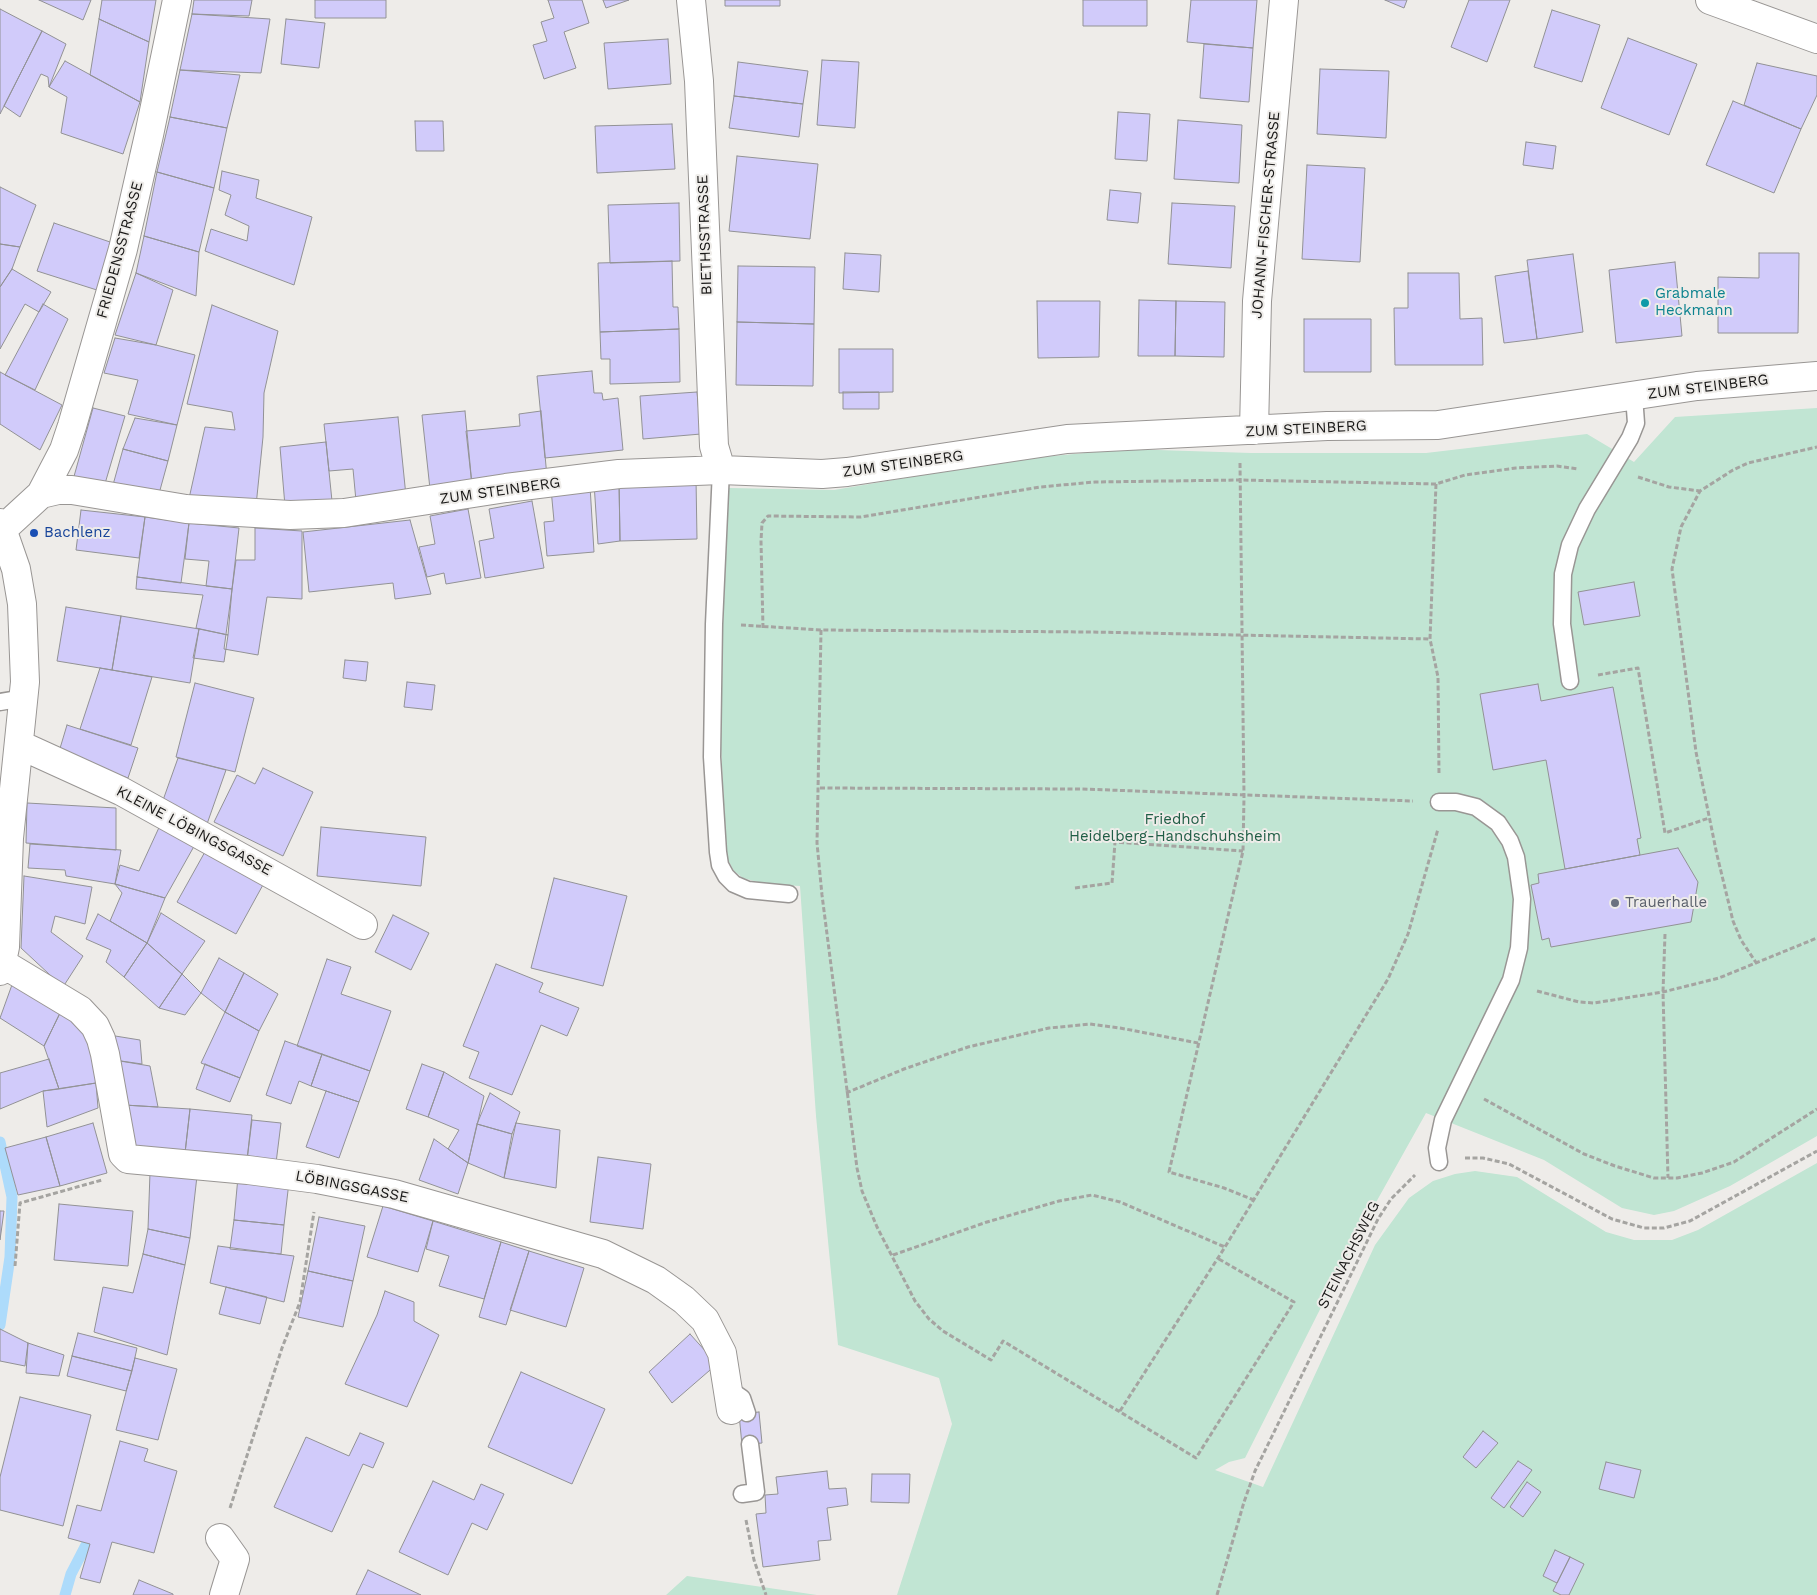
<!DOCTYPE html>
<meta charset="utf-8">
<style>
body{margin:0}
canvas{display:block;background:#eeece9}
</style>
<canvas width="1817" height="1595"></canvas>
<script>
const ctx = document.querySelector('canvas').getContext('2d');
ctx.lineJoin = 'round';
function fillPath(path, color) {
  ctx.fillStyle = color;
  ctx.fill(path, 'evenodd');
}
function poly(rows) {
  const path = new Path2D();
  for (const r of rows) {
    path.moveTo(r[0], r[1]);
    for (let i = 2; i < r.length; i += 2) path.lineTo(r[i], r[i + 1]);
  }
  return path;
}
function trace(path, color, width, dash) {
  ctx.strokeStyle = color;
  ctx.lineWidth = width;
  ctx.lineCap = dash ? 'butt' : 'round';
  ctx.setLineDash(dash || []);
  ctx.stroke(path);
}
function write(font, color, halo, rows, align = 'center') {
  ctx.font = font + ' "Work Sans",sans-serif';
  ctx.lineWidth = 4;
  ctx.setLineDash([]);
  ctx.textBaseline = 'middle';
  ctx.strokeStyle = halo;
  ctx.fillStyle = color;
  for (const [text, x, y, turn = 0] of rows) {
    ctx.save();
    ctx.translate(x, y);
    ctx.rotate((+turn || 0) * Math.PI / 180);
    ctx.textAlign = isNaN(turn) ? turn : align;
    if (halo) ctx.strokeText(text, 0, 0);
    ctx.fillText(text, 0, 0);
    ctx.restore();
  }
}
fillPath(poly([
 [1817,408,1817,1136,1730,1186,1674,1211,1654,1215,1622,1208,1544,1160,1426,1113,1356,1238,1245,1458,1229,1462,1215,1470,1263,1487,1375,1245,1409,1198,1433,1181,1455,1174,1475,1171,1517,1177,1606,1232,1634,1240,1672,1240,1698,1230,1817,1163,1817,1595,897,1595,952,1424,939,1378,838,1345,816,1116,800,886,765,884,743,878,734,871,727,858,721,747,723,625,729,488,834,490,1011,460,1127,449,1251,453,1426,453,1587,434,1634,462,1675,417],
 [687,1576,817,1595,666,1595]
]), '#c1e5d3');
trace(poly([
 [0,1142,12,1197,10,1257,0,1325],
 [65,1595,71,1574,86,1545]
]), '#addbfb', 11);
const building = poly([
 [39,0,91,0,83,20,39,0],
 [102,0,156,0,149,42,99,19,102,0],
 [194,0,252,0,249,16,192,14,194,0],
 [315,0,386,0,386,18,315,18,315,0],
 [548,0,582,0,589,23,564,32,576,68,544,79,533,45,547,41,541,22,554,18,548,0],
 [603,0,629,0,606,8,603,0],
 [725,0,780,0,780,6,725,6,725,0],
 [1083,0,1147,0,1147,26,1083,26,1083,0],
 [1191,0,1257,0,1253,48,1187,42,1191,0],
 [1385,0,1407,0,1404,8,1385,0],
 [1469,0,1510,0,1487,62,1451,47,1469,0],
 [0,9,42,31,0,114,0,9],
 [1552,10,1600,25,1582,82,1534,67,1552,10],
 [192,14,270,19,261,73,180,70,192,14],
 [99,19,149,42,140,102,90,75,99,19],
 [286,19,325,23,319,68,281,64,286,19],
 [42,31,66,44,49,87,48,77,41,74,20,117,4,106,42,31],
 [1628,38,1697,64,1669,135,1601,108,1628,38],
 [668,39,671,84,608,89,604,43,668,39],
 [1204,44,1253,48,1249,102,1200,98,1204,44],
 [822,60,859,62,855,128,817,125,822,60],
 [65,61,140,102,123,154,61,133,67,97,49,87,65,61],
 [738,62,808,71,803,104,734,96,738,62],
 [1757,63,1817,76,1817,95,1801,129,1744,105,1757,63],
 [1320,69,1389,71,1386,138,1317,134,1320,69],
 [180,70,240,75,227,128,170,117,180,70],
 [734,96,803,104,799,137,729,128,734,96],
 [1733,101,1801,129,1774,193,1706,165,1733,101],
 [1118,112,1150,114,1147,161,1115,159,1118,112],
 [170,117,227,128,214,188,157,172,170,117],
 [1178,120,1242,125,1239,183,1174,179,1178,120],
 [415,121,443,121,444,151,416,151,415,121],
 [672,124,675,169,597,173,595,126,672,124],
 [1526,142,1556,146,1553,169,1523,165,1526,142],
 [737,156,818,164,810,239,729,231,737,156],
 [1307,165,1365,168,1360,262,1302,259,1307,165],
 [222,171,259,180,256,198,312,217,294,285,205,251,211,229,247,241,249,226,225,215,231,195,219,190,222,171],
 [157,172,214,188,199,252,144,236,157,172],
 [0,187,36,205,20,247,0,244,0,187],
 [1110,190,1141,193,1138,223,1107,220,1110,190],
 [679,203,680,261,610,263,608,205,679,203],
 [1172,203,1235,206,1231,268,1168,264,1172,203],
 [54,223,116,244,100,291,37,271,54,223],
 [144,236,199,252,196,296,136,273,144,236],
 [0,244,20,247,12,269,0,287,0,244],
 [845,253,881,255,879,292,843,289,845,253],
 [1759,253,1799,253,1798,333,1718,333,1718,277,1759,278,1759,253],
 [1573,254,1583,332,1537,339,1527,260,1573,254],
 [672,261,673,307,678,307,679,329,600,332,598,263,672,261],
 [1675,262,1682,336,1616,343,1609,270,1675,262],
 [738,266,815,267,814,324,737,322,738,266],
 [12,269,51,292,39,312,25,304,0,349,0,287,12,269],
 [1528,271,1537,339,1504,343,1495,276,1528,271],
 [136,273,173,290,156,345,115,335,136,273],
 [1408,273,1459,273,1460,319,1482,318,1483,365,1395,365,1394,308,1408,308,1408,273],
 [1139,300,1176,301,1175,356,1138,356,1139,300],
 [1037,301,1100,301,1099,357,1038,358,1037,301],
 [1176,301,1225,302,1224,357,1175,356,1176,301],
 [43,304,68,319,35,390,5,375,43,304],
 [212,305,278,331,264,393,263,437,256,506,188,503,205,427,235,430,232,412,187,404,212,305],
 [1304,319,1371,319,1371,372,1304,372,1304,319],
 [737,322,814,324,813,386,736,385,737,322],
 [679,329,680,382,610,384,610,359,601,359,600,332,679,329],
 [115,338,156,345,195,355,177,425,128,414,138,380,104,373,115,338],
 [839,349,893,349,893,392,839,393,839,349],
 [592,371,594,393,602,393,603,400,618,398,623,450,545,458,537,376,592,371],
 [0,372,62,405,40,450,0,424,0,372],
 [697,392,701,434,643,439,640,396,697,392],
 [843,392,879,392,879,409,843,409,843,392],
 [93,408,125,416,104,487,73,480,93,408],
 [465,411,472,485,430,489,422,415,465,411],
 [541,411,547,477,472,485,466,431,520,426,519,414,541,411],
 [398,417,406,496,356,501,353,469,329,471,324,424,398,417],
 [135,418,177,425,168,461,123,449,135,418],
 [326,442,332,501,285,506,280,447,326,442],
 [123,449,168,461,157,501,111,492,123,449],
 [696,478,697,539,620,541,619,480,696,478],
 [619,480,620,541,598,544,594,483,619,480],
 [590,486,594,552,547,556,544,522,554,521,551,489,590,486],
 [532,501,544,568,485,578,479,541,494,538,489,509,532,501],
 [468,509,481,578,446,584,444,573,427,577,419,547,435,544,430,516,468,509],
 [81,510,145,517,139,558,76,550,81,510],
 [145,517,189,523,181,583,137,577,145,517],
 [410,520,431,594,395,599,393,583,309,592,303,532,410,520],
 [189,523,239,528,232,589,206,586,209,561,185,559,189,523],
 [255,528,302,531,302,599,267,597,258,655,224,649,236,560,255,560,255,528],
 [137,577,232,589,228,635,196,628,203,595,136,589,137,577],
 [1634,582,1640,616,1584,625,1578,592,1634,582],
 [66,607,121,616,112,670,57,661,66,607],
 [121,616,199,629,190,683,112,670,121,616],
 [199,629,228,635,224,662,193,658,199,629],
 [345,660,368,662,366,681,343,678,345,660],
 [100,668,152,677,131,745,80,729,100,668],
 [407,682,435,685,432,710,404,707,407,682],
 [195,683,254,698,235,772,176,757,195,683],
 [1538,684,1541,701,1613,687,1641,838,1637,839,1640,855,1565,869,1546,760,1493,770,1480,694,1538,684],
 [67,725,138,748,128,778,58,755,67,725],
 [178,758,226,770,207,824,162,803,178,758],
 [263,768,313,792,283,856,214,822,237,775,255,784,263,768],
 [27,803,116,808,116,850,26,843,27,803],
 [162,821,197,841,165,898,115,884,120,865,139,871,162,821],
 [321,827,426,837,421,886,317,876,321,827],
 [30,844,121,850,115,884,66,876,65,870,28,868,30,844],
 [1678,848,1698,882,1691,922,1551,947,1549,938,1542,940,1531,885,1539,883,1538,874,1678,848],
 [206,850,264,883,236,934,177,902,206,850],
 [24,876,92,887,85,924,55,916,51,932,83,956,63,987,21,948,24,876],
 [554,878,627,896,603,986,531,968,554,878],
 [115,884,165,898,147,943,110,921,122,893,115,884],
 [161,913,205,941,182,974,147,943,161,913],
 [98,914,147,943,124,977,106,962,111,950,86,939,98,914],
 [393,915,429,933,411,970,375,952,393,915],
 [147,943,182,974,159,1008,124,977,147,943],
 [219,958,244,973,225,1012,201,993,219,958],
 [327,959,351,967,341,994,391,1011,370,1071,297,1046,327,959],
 [496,964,543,983,539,992,579,1008,567,1036,541,1025,512,1095,469,1078,479,1052,463,1046,496,964],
 [244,973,278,994,259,1031,225,1012,244,973],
 [182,974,201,993,185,1015,159,1008,182,974],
 [13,982,61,1011,44,1046,0,1018,13,982],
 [61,1011,84,1028,94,1052,96,1083,59,1089,44,1046,61,1011],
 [225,1012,259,1031,240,1078,201,1063,225,1012],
 [109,1035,140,1040,142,1064,114,1060,109,1035],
 [285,1041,322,1054,311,1086,299,1081,291,1104,266,1095,285,1041],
 [322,1054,370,1071,359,1102,311,1086,322,1054],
 [49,1059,59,1089,43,1091,0,1109,0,1073,49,1059],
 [114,1060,150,1066,158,1107,124,1105,114,1060],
 [205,1064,240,1078,230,1102,196,1089,205,1064],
 [422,1064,444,1072,428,1117,406,1109,422,1064],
 [444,1072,484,1096,468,1163,448,1149,459,1130,428,1117,444,1072],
 [96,1083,98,1108,47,1127,43,1091,96,1083],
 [326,1091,359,1102,339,1158,306,1147,326,1091],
 [490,1093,520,1112,512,1134,477,1124,490,1093],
 [124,1105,190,1109,185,1153,129,1150,124,1105],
 [190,1109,252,1115,247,1160,185,1153,190,1109],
 [252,1120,281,1123,276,1163,247,1160,252,1120],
 [93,1123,107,1173,60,1186,46,1137,93,1123],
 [516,1123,560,1130,556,1188,504,1178,516,1123],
 [477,1124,512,1134,504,1178,468,1163,477,1124],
 [46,1137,60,1186,18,1195,5,1148,46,1137],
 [434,1139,468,1163,458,1194,419,1180,434,1139],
 [598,1157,651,1164,643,1229,590,1222,598,1157],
 [150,1173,197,1176,190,1238,148,1229,150,1173],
 [238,1177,289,1182,284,1225,234,1220,238,1177],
 [59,1204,133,1211,128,1266,54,1260,59,1204],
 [383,1206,433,1221,418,1272,367,1257,383,1206],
 [0,1211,4,1211,0,1240,0,1211],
 [319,1217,365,1226,353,1281,308,1271,319,1217],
 [234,1220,284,1225,281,1254,230,1249,234,1220],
 [433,1221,501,1242,484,1299,439,1286,449,1256,426,1249,433,1221],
 [148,1229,190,1238,185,1265,143,1254,148,1229],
 [501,1242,529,1251,506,1325,479,1317,501,1242],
 [218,1246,294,1256,284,1302,210,1283,218,1246],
 [529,1251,584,1268,566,1327,510,1310,529,1251],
 [143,1254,185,1265,167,1355,94,1332,103,1287,133,1293,143,1254],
 [308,1271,353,1281,343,1327,298,1317,308,1271],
 [226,1287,267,1297,260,1324,219,1314,226,1287],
 [385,1291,414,1302,414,1321,439,1335,407,1407,345,1384,377,1315,385,1291],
 [0,1329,28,1343,25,1366,0,1361,0,1329],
 [78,1333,137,1348,132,1371,72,1356,78,1333],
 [690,1334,717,1364,672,1403,649,1372,690,1334],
 [28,1343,64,1355,59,1376,26,1373,28,1343],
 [72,1356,132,1371,126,1391,67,1376,72,1356],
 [135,1358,177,1369,158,1440,116,1430,135,1358],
 [521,1372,605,1409,572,1484,488,1447,521,1372],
 [20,1397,91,1415,63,1526,0,1510,0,1477,20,1397],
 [759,1412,762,1443,742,1445,739,1414,759,1412],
 [1483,1431,1498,1443,1476,1468,1463,1457,1483,1431],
 [360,1433,384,1443,373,1468,363,1464,332,1532,274,1507,306,1437,349,1456,360,1433],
 [120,1441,148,1449,144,1461,177,1471,154,1553,112,1542,100,1583,80,1578,90,1544,68,1538,77,1505,101,1511,120,1441],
 [1518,1461,1532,1470,1504,1508,1491,1498,1518,1461],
 [1606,1462,1641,1470,1634,1498,1599,1489,1606,1462],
 [827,1471,829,1489,846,1488,848,1505,827,1508,831,1540,818,1541,820,1560,763,1567,756,1514,766,1513,765,1495,778,1494,776,1477,827,1471],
 [872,1474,910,1474,909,1503,871,1502,872,1474],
 [433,1481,474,1500,481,1484,504,1494,487,1530,472,1523,448,1575,399,1552,433,1481],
 [1527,1482,1541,1492,1523,1517,1510,1507,1527,1482],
 [1555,1550,1570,1557,1557,1583,1543,1576,1555,1550],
 [1570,1557,1584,1564,1569,1595,1561,1595,1553,1591,1570,1557],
 [368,1570,421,1595,356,1595,368,1570],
 [139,1580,173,1594,173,1595,133,1595,139,1580]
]);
fillPath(building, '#d1cbfa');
trace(building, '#929295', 1);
const service = poly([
 [721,470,714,624,712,757,718,852,720,865,726,876,734,884,748,890,789,894],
 [1570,681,1562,624,1563,574,1570,545,1587,509,1630,438,1636,423,1634,396],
 [0,702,24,698],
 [1439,802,1456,802,1476,807,1498,823,1510,841,1516,857,1522,899,1519,948,1511,980,1443,1120,1437,1148,1439,1162],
 [729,1389,742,1398,747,1413],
 [742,1494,756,1492,750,1444]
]);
const minor = poly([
 [691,0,699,81,714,446,721,470],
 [1710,0,1817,39],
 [1254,430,1257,301,1284,0],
 [41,494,64,450,72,426,123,249,149,135,177,0],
 [0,523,16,569,22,604,25,682,9,838,5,947,0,971],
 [3,529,41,494,58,490,72,490,186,509,290,515,344,513,506,488,619,474,721,470,822,474,847,472,1067,439,1327,426,1438,425,1697,386,1817,376],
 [20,745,121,791,363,925],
 [2,963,80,1010,95,1026,101,1039,105,1054,123,1154,128,1159,248,1170,317,1179,394,1194,603,1254,656,1280,684,1300,705,1320,722,1353,731,1410],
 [220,1538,235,1559,224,1595]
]);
trace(service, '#999694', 19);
trace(minor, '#999694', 30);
trace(poly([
 [1240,463,1244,796,1243,851,1169,1172,1224,1188,1254,1200],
 [1638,477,1669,487,1700,491],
 [1436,484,1430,639,1438,677,1439,775],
 [741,625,821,630,1092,632,1430,639],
 [763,628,761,541,762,523,768,516,861,517,1040,487,1095,482,1240,480,1436,484,1465,475,1516,468,1557,466,1578,469],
 [821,630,817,843,822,895,857,1168,862,1191,877,1227,915,1301,929,1319,943,1331,991,1360,1003,1341,1196,1458,1294,1302,1217,1258],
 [1598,675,1638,668,1665,833,1709,818],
 [820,788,1081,789,1413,801],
 [1075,888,1112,883,1115,842,1243,851],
 [1665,934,1663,992,1668,1178],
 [1757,964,1741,940,1733,921,1717,855,1696,752,1672,569,1681,527,1700,491,1733,470,1748,463,1817,447],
 [1537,991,1579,1002,1594,1003,1663,992,1719,978,1817,938],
 [846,1093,904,1069,968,1047,1049,1028,1090,1024,1120,1028,1198,1043],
 [1484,1099,1584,1154,1615,1166,1654,1178,1677,1178,1702,1173,1734,1162,1817,1109],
 [1465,1158,1483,1158,1509,1164,1612,1219,1644,1228,1664,1228,1690,1221,1817,1151],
 [893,1255,987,1222,1059,1201,1092,1195,1120,1202,1225,1247],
 [15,1266,20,1203,102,1180],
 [1120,1411,1225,1247,1388,979,1408,934,1438,829],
 [230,1508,282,1348,300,1302,314,1212],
 [746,1520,754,1560,766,1595],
 [1217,1595,1244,1502,1255,1471,1378,1219,1391,1199,1415,1175]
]), '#a5a4a1', 3, [5, 2.5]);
trace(service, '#fff', 16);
trace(minor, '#fff', 28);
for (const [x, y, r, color] of [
 [1645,303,5,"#0f9aa8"],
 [34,533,5,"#1a4fb4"],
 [1615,903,5,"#6b7280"]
]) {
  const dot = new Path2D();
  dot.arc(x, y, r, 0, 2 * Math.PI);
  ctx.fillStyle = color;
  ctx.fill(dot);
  trace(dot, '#eeece9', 2);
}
write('15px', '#181716', '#eeece9', [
 ["JOHANN-FISCHER-STRASSE",1266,215,-85],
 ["BIETHSSTRASSE",705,235,-92],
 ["FRIEDENSSTRASSE",120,250,-75],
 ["ZUM STEINBERG",1708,387,-7],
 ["ZUM STEINBERG",1306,429,-3],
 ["ZUM STEINBERG",903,464,-8],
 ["ZUM STEINBERG",500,491,-8],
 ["KLEINE LÖBINGSGASSE",194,831,28],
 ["LÖBINGSGASSE",352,1187,11],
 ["STEINACHSWEG",1349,1255,-63]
]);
write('15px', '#0d838f', '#eeece9', [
 ["Grabmale",1655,294],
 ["Heckmann",1655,311]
], 'left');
write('15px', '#164399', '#eeece9', [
 ["Bachlenz",44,533]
], 'left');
write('15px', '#205e46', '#eeece9', [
 ["Friedhof",1175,820],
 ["Heidelberg-Handschuhsheim",1175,837]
]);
write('15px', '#5b616d', '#eeece9', [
 ["Trauerhalle",1625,903]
], 'left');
</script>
